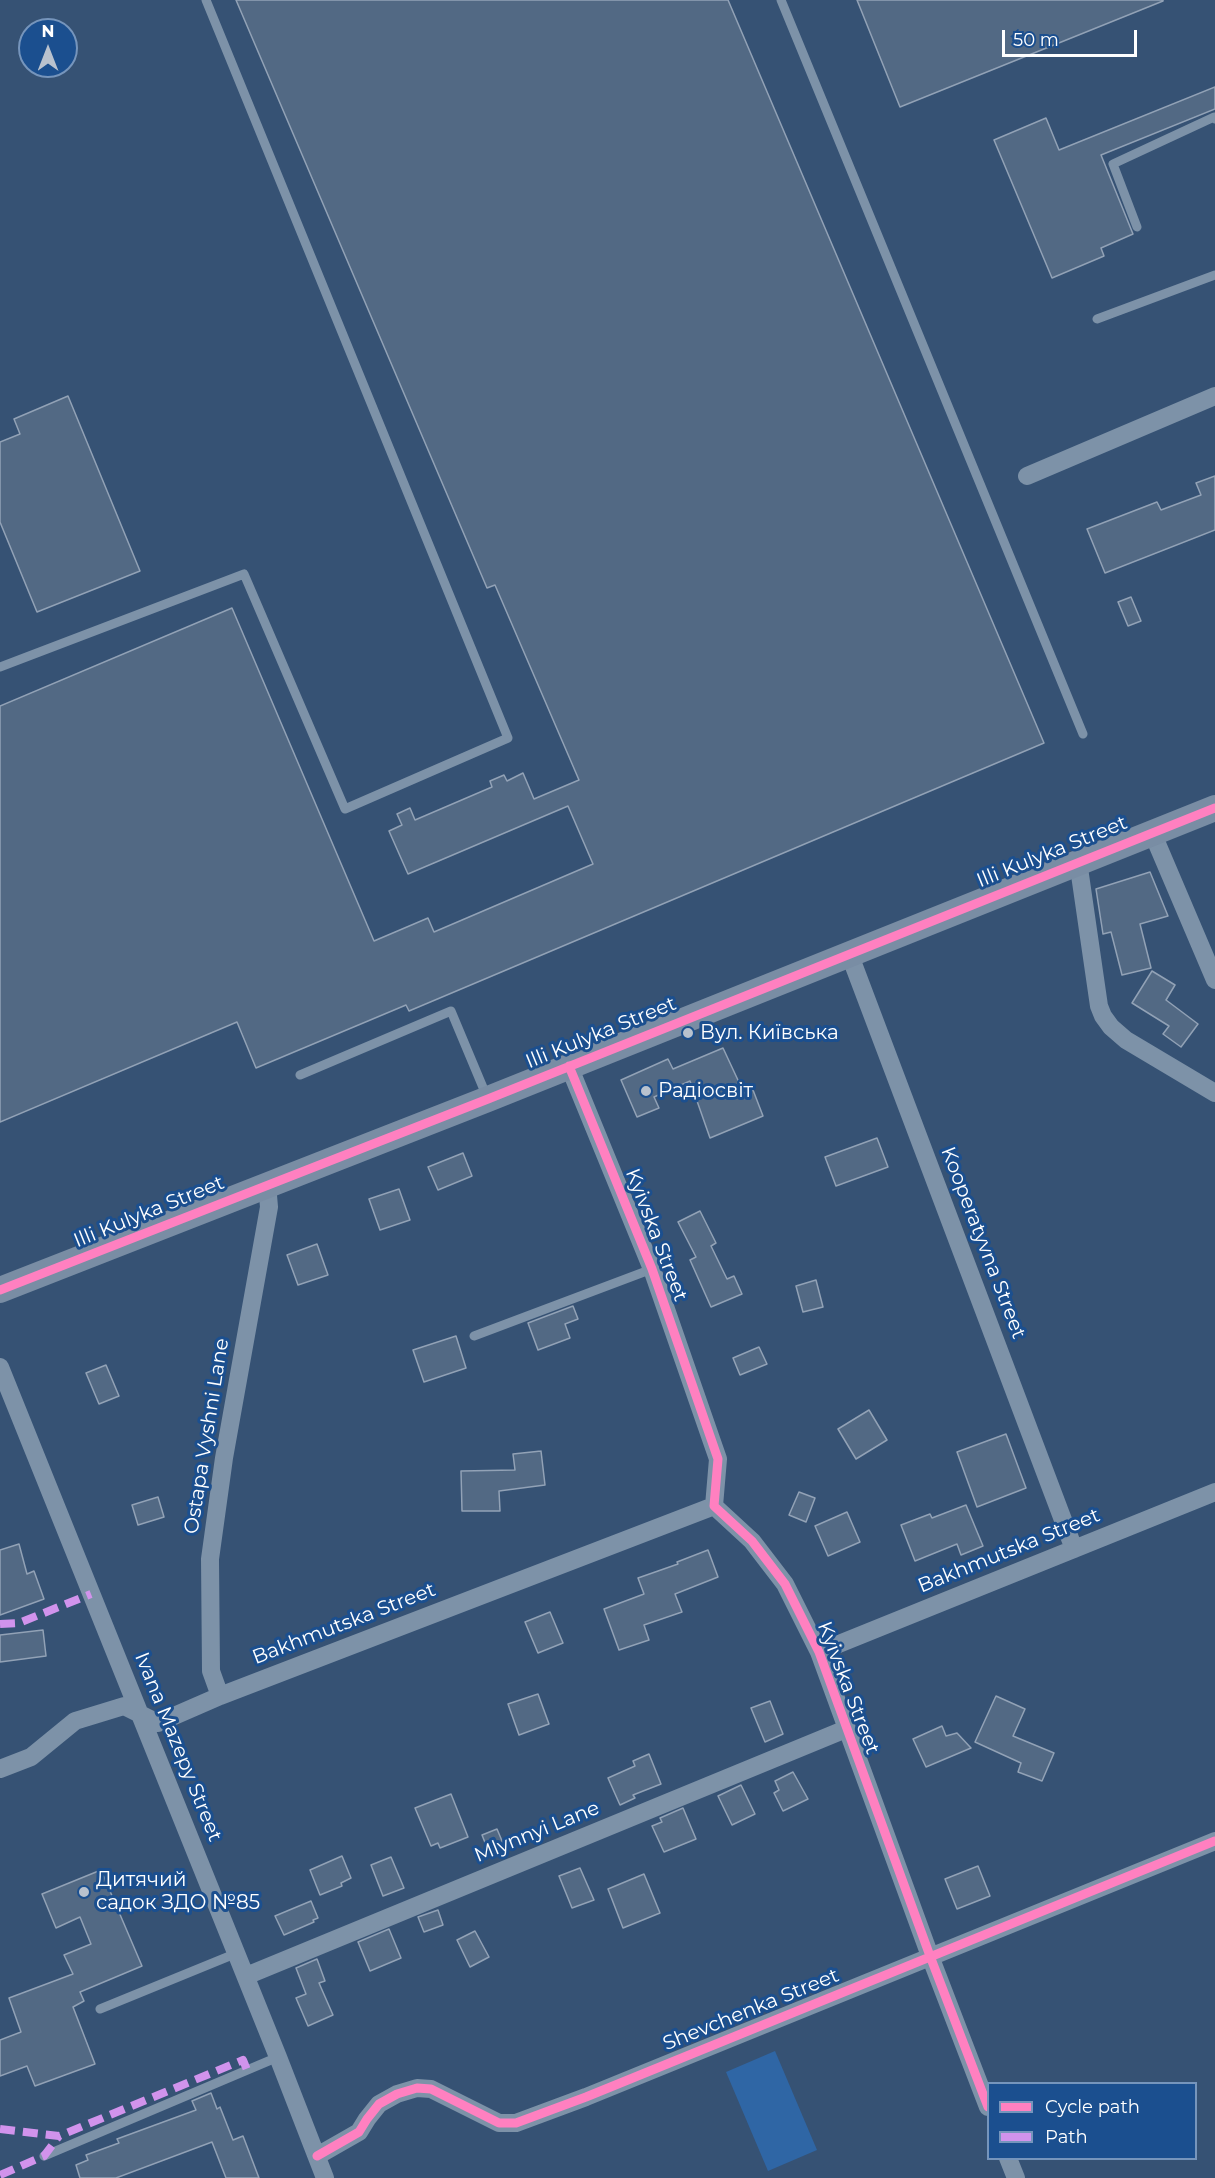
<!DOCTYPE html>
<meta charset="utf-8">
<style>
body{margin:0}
#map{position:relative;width:1215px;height:2178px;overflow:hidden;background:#365274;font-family:Montserrat,sans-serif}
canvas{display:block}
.legend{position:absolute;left:987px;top:2082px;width:210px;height:78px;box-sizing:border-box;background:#1b4f8f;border:2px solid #7695bc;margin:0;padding:8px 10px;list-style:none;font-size:18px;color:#fff}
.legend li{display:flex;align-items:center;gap:12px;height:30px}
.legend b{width:30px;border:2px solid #7695bc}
.north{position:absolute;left:18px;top:18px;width:60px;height:60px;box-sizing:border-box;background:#1b4f8f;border:2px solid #7695bc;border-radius:50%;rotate:0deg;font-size:16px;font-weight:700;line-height:24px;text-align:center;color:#fff}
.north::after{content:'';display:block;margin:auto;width:21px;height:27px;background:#b9c2ce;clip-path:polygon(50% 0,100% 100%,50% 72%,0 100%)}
.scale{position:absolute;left:1002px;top:30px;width:135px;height:27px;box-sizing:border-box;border:3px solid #fff;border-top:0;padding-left:8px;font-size:18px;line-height:21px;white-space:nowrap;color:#fff;-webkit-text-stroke:4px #1b4f8f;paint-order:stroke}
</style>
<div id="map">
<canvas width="1215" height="2178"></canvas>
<ul class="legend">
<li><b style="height:8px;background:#ff80c0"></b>Cycle path</li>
<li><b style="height:8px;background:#d193ec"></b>Path</li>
</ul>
<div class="north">N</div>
<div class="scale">50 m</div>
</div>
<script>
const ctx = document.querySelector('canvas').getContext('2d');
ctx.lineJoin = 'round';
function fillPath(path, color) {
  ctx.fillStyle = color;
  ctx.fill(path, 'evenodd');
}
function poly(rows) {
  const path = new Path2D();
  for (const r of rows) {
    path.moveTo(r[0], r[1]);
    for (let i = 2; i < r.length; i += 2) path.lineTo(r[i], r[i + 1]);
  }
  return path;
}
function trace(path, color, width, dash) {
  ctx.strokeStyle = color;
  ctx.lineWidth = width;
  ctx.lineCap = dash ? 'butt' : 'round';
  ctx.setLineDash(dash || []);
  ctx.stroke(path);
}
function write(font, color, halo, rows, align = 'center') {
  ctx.font = font + ' Montserrat,sans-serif';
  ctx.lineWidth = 6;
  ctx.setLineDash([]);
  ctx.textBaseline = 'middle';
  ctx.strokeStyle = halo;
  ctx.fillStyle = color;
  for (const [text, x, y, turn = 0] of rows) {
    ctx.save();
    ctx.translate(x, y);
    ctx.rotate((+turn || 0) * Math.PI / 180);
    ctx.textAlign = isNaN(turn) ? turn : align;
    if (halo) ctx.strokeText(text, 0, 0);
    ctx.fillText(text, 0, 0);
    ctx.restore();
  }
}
fillPath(poly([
 [775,2051,817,2150,768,2171,726,2072]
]), '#2f66a5');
const building = poly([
 [236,0,728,0,1044,743,409,1011,406,1005,256,1068,237,1022,0,1122,0,706,232,608,374,941,428,918,434,932,593,864,568,806,408,874,389,831,402,825,397,814,410,808,415,820,492,787,490,781,504,775,507,781,523,773,534,799,579,780,495,585,487,588,236,0],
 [857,0,1163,0,1163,1,900,107,857,0],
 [1215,87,1215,109,1101,155,1133,234,1101,248,1104,256,1052,278,994,140,1046,118,1059,150,1215,87],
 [68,396,140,571,37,612,0,522,0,442,20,434,14,419,68,396],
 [1215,476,1215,530,1105,573,1087,529,1157,502,1161,510,1201,495,1196,483,1215,476],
 [1131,597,1141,621,1128,626,1118,602,1131,597],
 [1150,872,1168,916,1140,924,1151,968,1122,975,1111,932,1103,934,1096,889,1150,872],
 [1152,971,1175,985,1166,1000,1198,1024,1181,1047,1163,1034,1169,1026,1132,1003,1152,971],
 [723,1048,744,1093,753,1090,763,1116,710,1138,690,1081,654,1097,659,1108,637,1117,621,1080,668,1059,673,1069,723,1048],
 [877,1138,888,1167,836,1186,825,1157,877,1138],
 [463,1153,472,1176,438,1190,428,1167,463,1153],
 [399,1189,410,1220,380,1230,369,1199,399,1189],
 [700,1211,716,1243,711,1246,727,1279,734,1276,742,1294,711,1307,690,1260,696,1257,678,1222,700,1211],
 [317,1244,328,1275,298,1285,287,1255,317,1244],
 [816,1280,823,1307,803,1312,796,1286,816,1280],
 [573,1306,578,1319,565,1324,570,1338,538,1350,528,1323,573,1306],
 [456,1336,466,1368,424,1382,413,1350,456,1336],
 [759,1347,767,1364,740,1375,733,1358,759,1347],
 [106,1365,119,1396,99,1404,86,1373,106,1365],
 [869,1410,887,1440,856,1459,838,1429,869,1410],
 [1006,1434,1026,1488,977,1507,957,1452,1006,1434],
 [541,1451,545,1485,499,1491,500,1511,462,1511,461,1471,515,1470,513,1454,541,1451],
 [799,1492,815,1498,806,1522,789,1515,799,1492],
 [158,1497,164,1517,138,1525,132,1505,158,1497],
 [966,1505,983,1546,961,1555,957,1544,915,1561,901,1525,930,1514,932,1518,966,1505],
 [847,1512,860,1542,828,1556,815,1526,847,1512],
 [19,1544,27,1574,34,1571,44,1599,0,1615,0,1550,19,1544],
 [708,1550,718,1577,675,1594,682,1612,644,1625,649,1640,619,1650,604,1609,644,1594,638,1578,678,1564,677,1562,708,1550],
 [550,1612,563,1643,538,1653,525,1622,550,1612],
 [43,1630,46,1656,0,1662,0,1635,43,1630],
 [538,1694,549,1724,519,1735,508,1704,538,1694],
 [996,1696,1025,1709,1013,1736,1054,1753,1042,1781,1018,1772,1021,1763,975,1742,996,1696],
 [770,1701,783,1734,765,1742,751,1708,770,1701],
 [942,1726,946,1736,957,1733,971,1748,926,1767,913,1739,942,1726],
 [649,1754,661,1784,633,1795,635,1798,620,1805,608,1778,635,1766,633,1761,649,1754],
 [793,1772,808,1799,783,1811,774,1793,779,1790,775,1781,793,1772],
 [741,1785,755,1814,732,1825,718,1796,741,1785],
 [451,1794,468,1837,440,1848,438,1843,431,1846,415,1808,451,1794],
 [683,1808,696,1839,664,1852,652,1826,662,1822,660,1818,683,1808],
 [497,1829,505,1848,490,1855,482,1835,497,1829],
 [342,1856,351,1878,341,1883,342,1886,320,1895,310,1870,342,1856],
 [391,1857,404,1888,383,1896,371,1865,391,1857],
 [978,1866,990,1896,957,1909,945,1879,978,1866],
 [580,1868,594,1900,572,1908,559,1876,580,1868],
 [101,1870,142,1966,80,1992,84,2001,73,2007,95,2064,35,2086,27,2066,0,2076,0,2040,21,2032,9,1998,73,1974,64,1955,91,1944,80,1917,56,1928,42,1894,101,1870],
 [644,1874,660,1913,623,1928,608,1889,644,1874],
 [311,1901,318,1918,313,1920,314,1922,284,1935,275,1916,311,1901],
 [438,1910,443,1925,424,1932,418,1917,438,1910],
 [389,1929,401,1958,370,1971,358,1942,389,1929],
 [475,1931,489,1957,470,1967,457,1940,475,1931],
 [317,1959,325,1981,319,1983,333,2015,308,2026,296,1998,306,1994,296,1968,317,1959],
 [211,2093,217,2109,220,2107,233,2140,243,2136,259,2178,226,2178,212,2142,116,2178,80,2178,76,2165,88,2160,86,2155,119,2143,117,2139,196,2110,192,2101,211,2093]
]);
fillPath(building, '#526984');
trace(building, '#92a2b6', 1.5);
trace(poly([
 [781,0,1083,734],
 [1137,227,1113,164,1214,117,1215,119],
 [1097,319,1215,275],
 [0,667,244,574,345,809,508,738,206,0],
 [300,1075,451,1011,487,1097],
 [474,1336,652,1269],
 [100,2009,237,1953],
 [44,2156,278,2057]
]), '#7d92a8', 9);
trace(poly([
 [1027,476,1215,396],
 [1152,832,1215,980],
 [1078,861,1099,1006,1103,1016,1111,1027,1126,1040,1215,1093],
 [849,953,1074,1549],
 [569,1066,652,1269,718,1459,714,1506,752,1541,785,1584,819,1652,930,1956,988,2107],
 [0,1367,278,2057,325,2178],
 [819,1652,1215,1492],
 [220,1696,211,1671,210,1559,224,1458,269,1207,267,1184],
 [0,1769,31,1757,75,1721,124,1706,158,1723,220,1696,714,1506],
 [246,1976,846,1729],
 [317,2156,359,2132,367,2119,379,2104,397,2094,417,2088,431,2089,499,2123,516,2123,586,2097,1215,1841],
 [1008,2158,1016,2178]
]), '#7d92a8', 18);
trace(poly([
 [0,1290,488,1099,1215,808]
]), '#798da4', 26);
trace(poly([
 [0,1624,19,1623,91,1594],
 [0,2129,59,2136,243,2060,247,2070],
 [0,2175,44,2156,59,2136]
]), '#d193ec', 8, [15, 8]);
trace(poly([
 [569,1066,652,1269,718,1459,714,1506,752,1541,785,1584,819,1652,930,1956,988,2107],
 [0,1290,488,1099,1215,808],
 [317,2156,359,2132,367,2119,379,2104,397,2094,417,2088,431,2089,499,2123,516,2123,586,2097,1215,1841]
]), '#ff80c0', 9);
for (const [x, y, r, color] of [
 [688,1033,6,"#b9c2ce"],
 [646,1091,6,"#b9c2ce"],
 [84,1892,6,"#b9c2ce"]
]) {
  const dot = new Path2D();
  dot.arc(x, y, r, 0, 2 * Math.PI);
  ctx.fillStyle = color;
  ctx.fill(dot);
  trace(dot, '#1b4f8f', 2);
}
write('20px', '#fff', '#1b4f8f', [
 ["Illi Kulyka Street",1052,852,-22],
 ["Illi Kulyka Street",601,1033,-22],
 ["Illi Kulyka Street",149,1212,-22],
 ["Kyivska Street",656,1235,69],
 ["Kooperatyvna Street",983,1243,69],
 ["Ostapa Vyshni Lane",207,1436,-81],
 ["Bakhmutska Street",1009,1551,-22],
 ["Bakhmutska Street",344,1624,-21],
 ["Kyivska Street",848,1688,69],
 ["Ivana Mazepy Street",178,1747,68],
 ["Mlynnyi Lane",537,1832,-22],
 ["Shevchenka Street",751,2010,-22]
]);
write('20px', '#fff', '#1b4f8f', [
 ["Вул. Київська",700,1033],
 ["Радіосвіт",658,1091],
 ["Дитячий",96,1880],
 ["садок ЗДО №85",96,1903]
], 'left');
</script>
